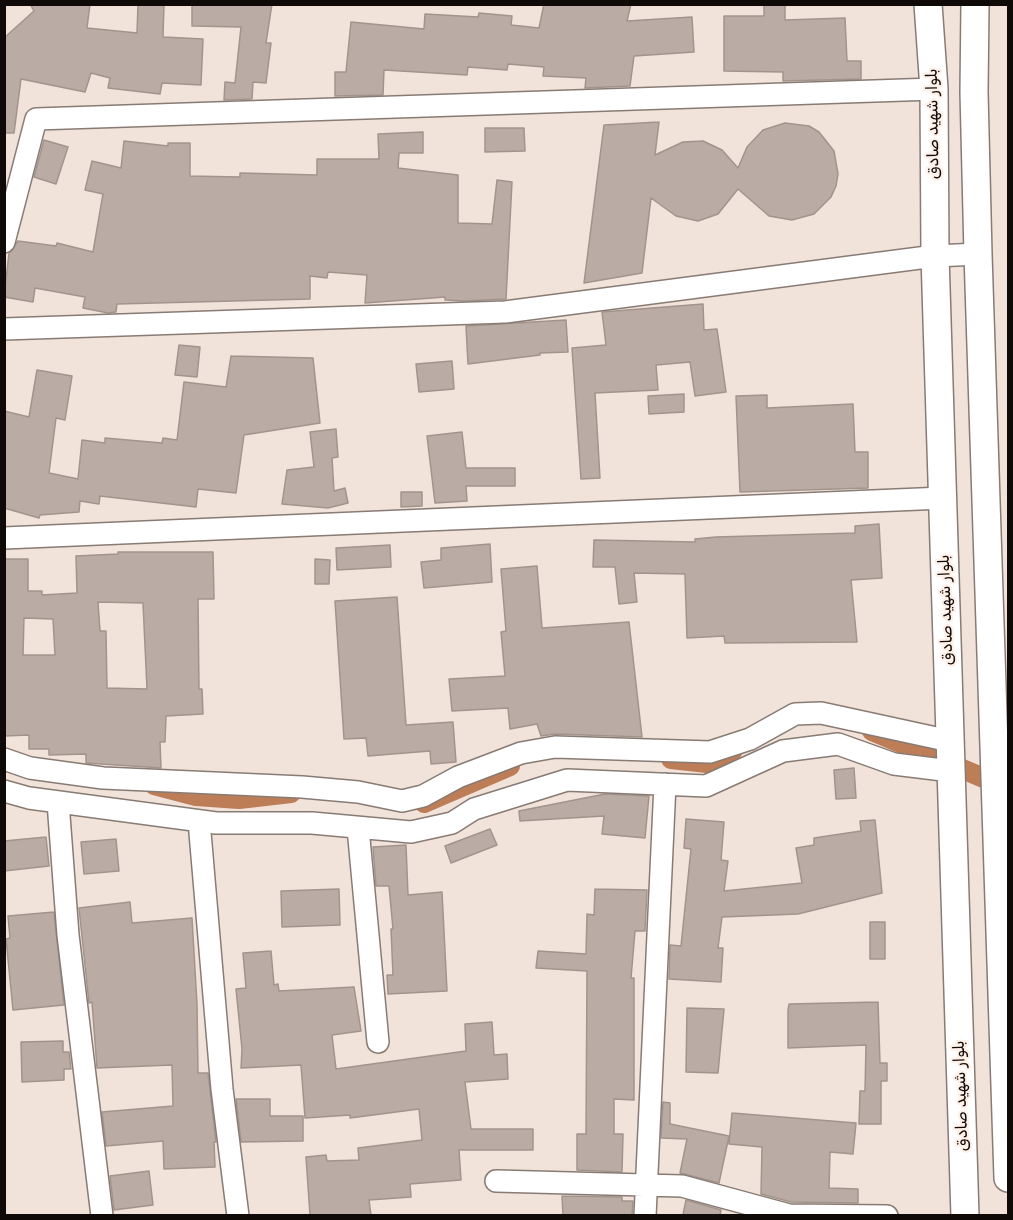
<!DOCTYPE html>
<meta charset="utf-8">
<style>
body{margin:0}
#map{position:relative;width:1013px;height:1220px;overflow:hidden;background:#f1e2da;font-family:Rubik,sans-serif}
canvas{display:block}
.frame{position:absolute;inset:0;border:6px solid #0f0a08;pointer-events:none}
</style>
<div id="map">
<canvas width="1013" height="1220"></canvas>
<div class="frame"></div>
</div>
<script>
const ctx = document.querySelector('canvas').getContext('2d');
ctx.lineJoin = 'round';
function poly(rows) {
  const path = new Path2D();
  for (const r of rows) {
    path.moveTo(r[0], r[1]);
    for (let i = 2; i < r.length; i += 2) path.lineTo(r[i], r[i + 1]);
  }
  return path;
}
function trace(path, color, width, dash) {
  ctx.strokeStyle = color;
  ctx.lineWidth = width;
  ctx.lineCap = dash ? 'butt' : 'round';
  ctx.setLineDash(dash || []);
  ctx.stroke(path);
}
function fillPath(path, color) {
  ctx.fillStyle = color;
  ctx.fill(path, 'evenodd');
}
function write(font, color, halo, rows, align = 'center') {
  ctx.font = font + ' Rubik,Cairo,sans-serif';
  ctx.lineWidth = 4.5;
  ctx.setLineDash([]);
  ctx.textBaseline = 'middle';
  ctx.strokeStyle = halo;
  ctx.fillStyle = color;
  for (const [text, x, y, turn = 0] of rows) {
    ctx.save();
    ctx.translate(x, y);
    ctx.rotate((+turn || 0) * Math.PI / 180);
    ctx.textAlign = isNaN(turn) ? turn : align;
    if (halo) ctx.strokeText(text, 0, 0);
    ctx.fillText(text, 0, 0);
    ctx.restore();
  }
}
trace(poly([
 [872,731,1005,787],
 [671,759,707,763,732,752],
 [154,785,196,796,239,799,291,793],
 [424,803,510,766]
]), '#bd7d57', 20);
const building = poly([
 [30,4,90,4,87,28,137,33,138,4,164,4,163,37,203,39,201,85,162,83,160,94,108,88,110,78,91,73,85,92,21,79,14,133,4,133,4,38,34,11,30,4],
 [192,4,272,4,266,43,271,43,266,83,253,82,252,99,224,100,225,82,235,83,241,27,192,26,192,4],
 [544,4,631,4,627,21,692,17,694,52,634,56,630,86,585,88,586,78,543,76,544,67,508,64,507,70,468,67,467,75,384,70,383,95,335,96,335,72,346,72,351,22,424,29,425,14,478,17,479,13,512,16,511,25,539,28,544,4],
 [764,4,785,4,785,20,845,18,847,61,861,61,861,79,783,81,783,72,724,71,724,16,764,16,764,4],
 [659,122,655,155,683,142,703,141,722,150,738,168,747,147,763,130,785,123,809,126,819,132,834,151,838,174,836,186,831,197,814,214,792,220,769,216,738,189,718,214,698,221,676,216,651,198,642,273,584,283,604,125,659,122],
 [485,128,524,128,525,151,485,152,485,128],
 [423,132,423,153,399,153,398,168,458,175,458,223,492,224,497,180,512,182,506,299,464,301,445,300,445,297,365,303,367,275,328,272,327,278,310,276,310,299,117,304,116,312,108,313,83,308,85,297,35,288,33,302,4,297,9,253,18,241,56,246,57,243,93,252,103,194,85,190,92,161,121,168,124,141,168,146,168,143,190,143,190,176,240,177,240,173,317,175,317,159,379,159,378,134,423,132],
 [44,140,68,147,56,184,34,177,44,140],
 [703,304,704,330,717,329,726,392,695,396,690,362,656,365,658,390,595,393,600,478,581,479,572,348,606,345,602,312,703,304],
 [566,320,568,352,540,353,540,355,468,364,466,326,566,320],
 [179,345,200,347,197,377,175,375,179,345],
 [231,356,313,358,320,423,244,435,236,493,198,489,196,507,100,496,99,504,80,501,79,512,40,515,39,518,4,508,4,411,29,417,37,370,72,376,65,420,56,418,49,473,78,479,82,440,105,443,105,438,162,443,163,438,177,440,184,382,226,387,231,356],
 [452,361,454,389,419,392,416,364,452,361],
 [684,394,684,412,649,414,648,396,684,394],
 [767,395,767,408,853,404,855,452,868,452,868,488,740,492,736,396,767,395],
 [336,429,338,457,332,458,334,491,345,488,348,503,328,508,282,504,287,470,314,467,310,432,336,429],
 [462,432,466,468,515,468,515,486,466,486,467,501,435,503,427,436,462,432],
 [401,492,422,492,422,506,401,507,401,492],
 [879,524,882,578,851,580,857,642,725,643,724,636,687,638,685,574,634,573,637,602,619,604,615,567,593,567,594,540,695,542,695,539,716,537,855,533,855,526,879,524],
 [490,544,492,582,424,588,421,562,441,560,441,548,490,544],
 [390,545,391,567,337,570,336,548,390,545],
 [118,552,213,552,214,599,198,599,199,689,202,689,203,714,166,716,165,742,160,742,161,768,86,763,86,754,49,755,49,749,29,749,29,735,4,736,4,559,28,559,28,591,42,591,42,595,77,593,76,556,118,554,118,552],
 [98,602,143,603,147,689,107,688,106,631,100,631,98,602],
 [24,618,53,619,55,655,23,655,24,618],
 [315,559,330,560,329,584,315,584,315,559],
 [537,566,542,628,629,622,642,737,555,734,541,736,537,724,510,729,508,708,452,711,449,679,505,676,501,632,506,631,501,569,537,566],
 [397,597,406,725,453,722,456,762,431,764,430,751,368,756,366,738,344,739,335,601,397,597],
 [854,768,856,798,836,799,834,770,854,768],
 [605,794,649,796,645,838,602,834,604,816,520,821,519,811,605,794],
 [686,819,724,822,721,860,728,861,724,891,802,883,796,848,814,845,814,838,861,831,860,821,875,820,882,893,798,914,722,917,718,948,723,948,721,982,669,979,670,945,681,946,691,849,684,848,686,819],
 [490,829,497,845,451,863,445,846,490,829],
 [46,837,49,866,4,871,4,841,46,837],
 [116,839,119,871,84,874,81,842,116,839],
 [406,845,408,895,442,892,447,991,388,994,387,975,393,975,391,929,393,929,389,886,376,886,373,847,406,845],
 [339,889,340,925,282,927,281,891,339,889],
 [595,889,647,890,645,931,635,931,631,978,634,978,634,1100,614,1099,614,1134,623,1134,622,1172,577,1170,577,1134,586,1134,587,971,536,968,538,951,586,954,587,914,594,915,595,889],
 [130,902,132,923,192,918,197,1004,198,1073,208,1073,216,1142,214,1142,215,1167,164,1169,163,1141,106,1146,102,1112,173,1106,172,1065,97,1068,92,1002,89,1003,79,908,130,902],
 [54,912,64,1005,13,1010,6,939,10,938,8,916,54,912],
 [870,922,885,922,885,959,870,959,870,922],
 [271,951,274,985,278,984,279,991,354,987,361,1031,332,1035,336,1069,466,1051,465,1024,492,1022,494,1055,507,1054,508,1079,465,1082,471,1129,533,1129,533,1150,459,1150,461,1180,410,1184,411,1197,369,1200,371,1215,310,1215,306,1157,326,1155,327,1161,359,1160,358,1148,422,1140,419,1109,350,1118,350,1115,305,1118,301,1065,241,1068,242,1049,236,989,246,988,243,953,271,951],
 [878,1002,880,1063,887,1063,887,1081,881,1081,881,1124,859,1124,860,1091,865,1091,866,1045,788,1048,788,1010,789,1004,878,1002],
 [687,1008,724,1009,718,1073,686,1072,687,1008],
 [63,1041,63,1052,69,1052,71,1069,64,1069,64,1080,22,1082,21,1042,63,1041],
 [236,1099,270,1099,270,1116,303,1116,303,1141,241,1142,236,1099],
 [663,1102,670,1103,670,1124,729,1136,719,1183,680,1173,687,1139,661,1138,663,1102],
 [732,1113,856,1123,853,1154,830,1152,829,1188,858,1189,858,1203,791,1202,761,1194,762,1147,729,1144,732,1113],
 [149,1171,153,1205,114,1210,110,1176,149,1171],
 [562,1196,622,1197,622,1201,633,1201,632,1215,563,1215,562,1196],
 [686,1200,721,1210,720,1215,683,1215,686,1200]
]);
fillPath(building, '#baaba4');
trace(building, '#a2948d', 1.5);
const minor = poly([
 [4,242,36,119,934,89],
 [4,329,505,312,935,256,978,254],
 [4,538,943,498],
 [4,759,30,768,103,778,302,787,358,792,402,801,423,796,458,777,521,753,555,747,710,752,750,739,795,714,821,713,950,741],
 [4,791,29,798,216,823,312,823,411,832,452,823,474,809,567,780,706,786,783,751,838,744,894,764,951,771],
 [58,802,68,935,102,1216],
 [199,821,222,1089,238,1216],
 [358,828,378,1042],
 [496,1181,682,1186,789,1215,887,1216],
 [645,1216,665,784]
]);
const major = poly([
 [928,4,934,89,935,256,965,1216],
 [975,4,974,92,978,254,1008,1178]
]);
trace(minor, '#887b74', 24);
trace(major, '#887b74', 30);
trace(minor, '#fff', 21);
trace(major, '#fff', 27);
write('16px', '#0f0a08', '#feefe7', [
 ["بلوار شهید صادق",933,124,-91],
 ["بلوار شهید صادق",946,610,-92],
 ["بلوار شهید صادق",961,1096,-92]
]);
</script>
